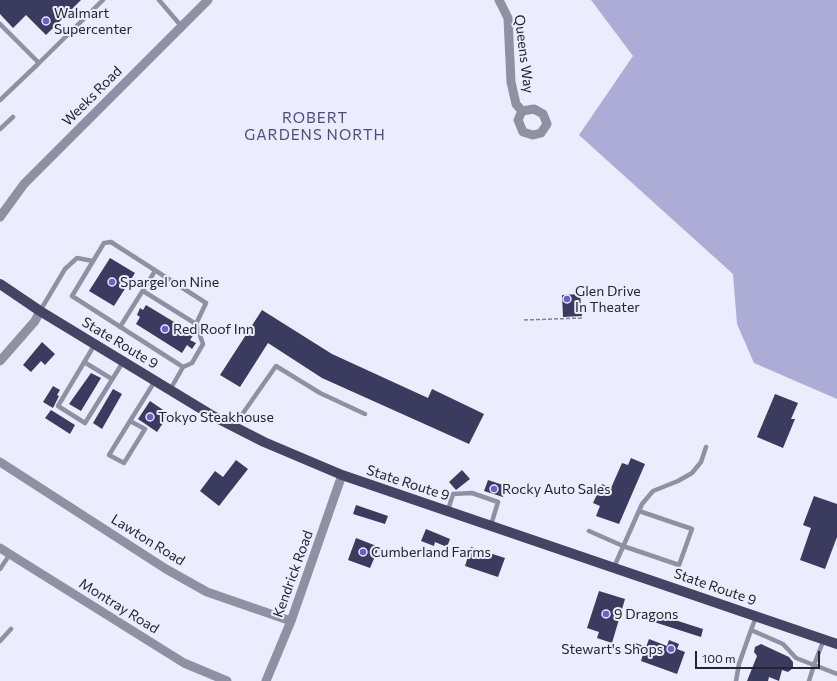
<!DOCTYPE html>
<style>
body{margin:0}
#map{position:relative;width:837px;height:681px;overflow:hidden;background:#ebecfd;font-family:Commissioner,sans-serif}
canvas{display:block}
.scale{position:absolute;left:695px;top:651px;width:125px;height:18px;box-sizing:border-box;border:2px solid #25252f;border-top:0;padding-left:5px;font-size:12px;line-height:14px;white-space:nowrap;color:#25252f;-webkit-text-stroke:3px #ebecfd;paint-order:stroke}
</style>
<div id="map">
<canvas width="837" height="681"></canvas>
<div class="scale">100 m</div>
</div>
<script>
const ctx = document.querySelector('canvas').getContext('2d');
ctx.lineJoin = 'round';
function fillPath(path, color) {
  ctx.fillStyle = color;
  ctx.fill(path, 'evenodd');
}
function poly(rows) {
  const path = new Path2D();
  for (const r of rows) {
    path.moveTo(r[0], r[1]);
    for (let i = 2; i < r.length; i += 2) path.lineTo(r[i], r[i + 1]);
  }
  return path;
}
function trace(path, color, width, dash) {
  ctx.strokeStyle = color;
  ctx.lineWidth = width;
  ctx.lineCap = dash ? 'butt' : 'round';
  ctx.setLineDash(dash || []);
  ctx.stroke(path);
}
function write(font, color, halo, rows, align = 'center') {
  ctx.font = font + ' Commissioner,sans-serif';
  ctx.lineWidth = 4;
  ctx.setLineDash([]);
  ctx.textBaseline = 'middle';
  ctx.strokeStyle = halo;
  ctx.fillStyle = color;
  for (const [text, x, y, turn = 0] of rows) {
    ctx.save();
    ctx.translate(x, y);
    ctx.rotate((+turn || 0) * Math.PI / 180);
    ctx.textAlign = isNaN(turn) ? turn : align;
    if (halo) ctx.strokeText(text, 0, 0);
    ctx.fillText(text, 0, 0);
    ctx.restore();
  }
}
fillPath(poly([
 [591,0,837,0,837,399,754,363,737,324,733,274,579,135,633,56]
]), '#acacd7');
fillPath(poly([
 [0,0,81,0,46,35,26,15,13,28,0,14],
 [110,258,135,273,114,306,89,291],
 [580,294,582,316,563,317,562,295],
 [146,305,194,334,190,340,196,343,192,349,187,345,182,353,136,324,140,317,137,315,140,308,143,310],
 [262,310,332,354,428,398,432,389,484,414,469,444,322,378,268,343,240,387,220,375],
 [42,342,55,354,45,365,41,361,31,372,23,365],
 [91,373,101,378,81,411,69,404],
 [53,386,60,390,57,395,59,396,53,408,43,402],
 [113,389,122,394,102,429,93,423],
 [775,394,798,403,791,419,795,419,783,448,757,437],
 [150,401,169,414,157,432,138,419],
 [51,410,75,425,70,434,45,418],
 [631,458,645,464,619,524,596,516,600,506,593,503,602,484,611,488,622,463,628,465],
 [236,460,248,469,219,506,200,491,215,471,223,477],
 [462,470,470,479,456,490,449,482],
 [488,480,506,486,503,497,484,491],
 [814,496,837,504,837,537,825,569,800,560,811,528,803,525],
 [356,505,388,516,385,524,353,514],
 [426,529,450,539,447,547,435,542,434,546,421,541],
 [356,538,379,547,370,568,348,560],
 [471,547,505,558,498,577,465,566],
 [599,591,625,599,612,643,597,638,599,632,587,628],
 [656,614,703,629,701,637,654,622],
 [649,639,667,646,669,640,679,644,677,649,685,652,677,674,641,661,643,654,630,650,633,642,646,647],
 [761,644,789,657,793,662,793,668,788,672,782,670,779,681,769,677,768,681,747,681,757,656,754,652,755,647]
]), '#3b3a5f');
trace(poly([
 [524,320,583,318]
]), '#838390', 1.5, [4, 2]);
trace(poly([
 [159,0,182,27],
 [0,24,39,63,0,100],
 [39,63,103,0],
 [0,129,13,117],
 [143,291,196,324],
 [40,311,65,269,77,258,93,261],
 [120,327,155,271],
 [95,344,58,406,85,423,123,362],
 [84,362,112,379],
 [170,390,183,367,192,363,203,344,196,324,206,303,111,242,104,243,72,296,183,367],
 [130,421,145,429,124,463,109,455,130,421,155,381],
 [234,426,276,366,320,393,365,414],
 [448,510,453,494,472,493,498,502,491,525],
 [589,531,623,546,679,565,692,529,639,511],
 [614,567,642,504,653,491,678,481,692,473,701,462,706,447],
 [0,569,10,554],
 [756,617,751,630,783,644,796,658,814,665,809,681],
 [824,639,814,665,837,674],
 [0,641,11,629],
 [736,681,739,664,751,630]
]), '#8f90a3', 4.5);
trace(poly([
 [499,0,508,18,511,82,516,104,522,111],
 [534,109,543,114,547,124,541,133,533,135,523,132,518,120,522,111,534,109],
 [0,217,24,184,208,0],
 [0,361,35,321,40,311],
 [0,462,166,569,207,592,291,621],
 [0,548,184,663,227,681],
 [266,681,291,621,342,475]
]), '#8f90a3', 9);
trace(poly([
 [0,284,40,311,213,416,264,442,342,475,837,644]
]), '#454464', 10);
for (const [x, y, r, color] of [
 [46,21,4,"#6c5cd6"],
 [112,282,4,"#6c5cd6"],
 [567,299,4,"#6c5cd6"],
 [165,329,4,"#6c5cd6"],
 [150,417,4,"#6c5cd6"],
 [494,489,4,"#6c5cd6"],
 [363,552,4,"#6c5cd6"],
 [606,614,4,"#6c5cd6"],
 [671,649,4,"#6c5cd6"]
]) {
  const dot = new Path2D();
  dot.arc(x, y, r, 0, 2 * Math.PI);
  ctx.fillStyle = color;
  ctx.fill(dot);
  trace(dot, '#ebecfd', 1.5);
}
write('14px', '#25252f', '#ebecfd', [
 ["Walmart",54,13],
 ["Supercenter",54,29],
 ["Spargel on Nine",120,282],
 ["Glen Drive",575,291],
 ["In Theater",575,307],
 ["Red Roof Inn",173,329],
 ["Tokyo Steakhouse",158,417],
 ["Rocky Auto Sales",502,489],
 ["Cumberland Farms",371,552],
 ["9 Dragons",614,614],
 ["Stewart's Shops",663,649,"right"]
], 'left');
write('14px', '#25252f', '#ebecfd', [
 ["Queens Way",524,54,83],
 ["Weeks Road",92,96,-45],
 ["State Route 9",120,343,31],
 ["State Route 9",408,483,18],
 ["Lawton Road",148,540,32],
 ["Kendrick Road",293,574,-70],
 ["State Route 9",715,587,19],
 ["Montray Road",119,606,32]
]);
ctx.letterSpacing = '1px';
write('15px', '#4e4a88', '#ebecfd', [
 ["ROBERT",315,118],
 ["GARDENS NORTH",315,135]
]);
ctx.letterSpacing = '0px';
</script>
